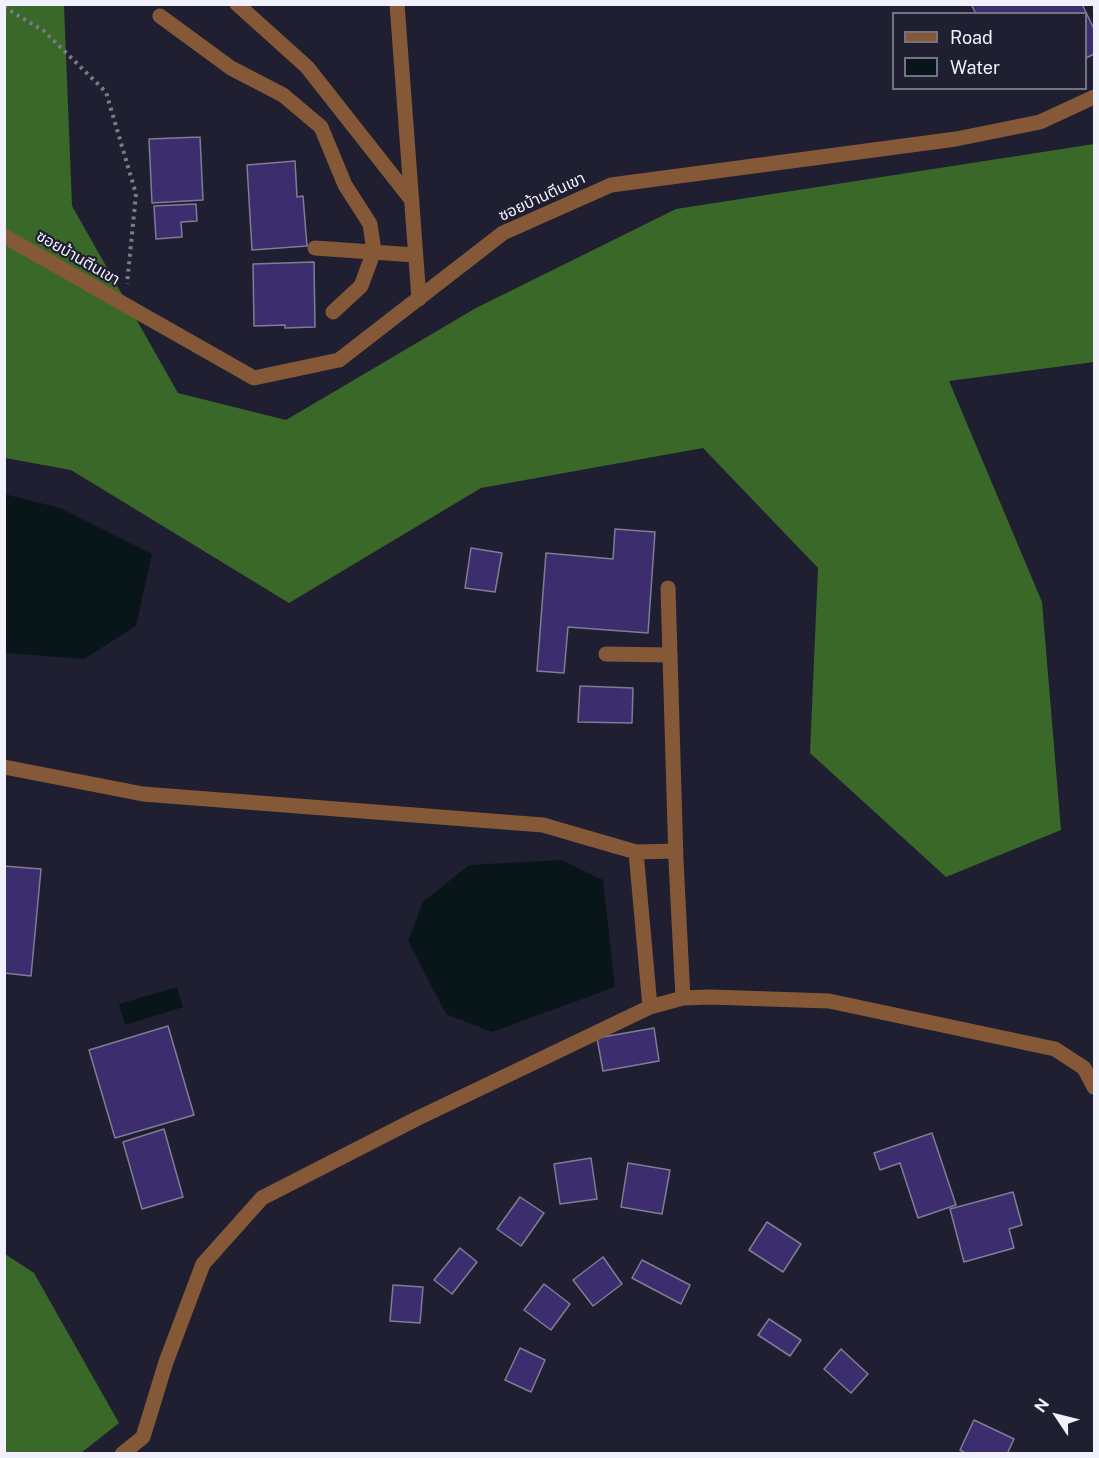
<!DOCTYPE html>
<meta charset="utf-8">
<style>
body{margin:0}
#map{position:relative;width:1099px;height:1458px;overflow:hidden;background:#201f32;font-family:"Public Sans",sans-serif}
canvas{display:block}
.frame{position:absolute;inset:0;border:6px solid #f1f1fe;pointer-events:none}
.legend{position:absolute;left:892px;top:12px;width:195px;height:78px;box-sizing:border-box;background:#201f32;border:2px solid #747384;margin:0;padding:8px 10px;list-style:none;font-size:18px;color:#f1f1fe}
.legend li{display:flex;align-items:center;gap:12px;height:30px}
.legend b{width:30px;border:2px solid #747384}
.north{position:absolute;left:1027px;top:1386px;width:60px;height:60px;-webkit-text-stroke:4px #201f32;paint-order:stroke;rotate:305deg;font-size:16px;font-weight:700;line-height:24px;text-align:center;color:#f1f1fe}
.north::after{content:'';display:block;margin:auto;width:21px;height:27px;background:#f1f1fe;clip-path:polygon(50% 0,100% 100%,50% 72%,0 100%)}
</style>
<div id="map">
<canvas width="1099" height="1458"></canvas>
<div class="frame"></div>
<ul class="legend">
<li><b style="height:8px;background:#855938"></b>Road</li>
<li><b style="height:16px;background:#081619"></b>Water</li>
</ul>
<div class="north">N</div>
</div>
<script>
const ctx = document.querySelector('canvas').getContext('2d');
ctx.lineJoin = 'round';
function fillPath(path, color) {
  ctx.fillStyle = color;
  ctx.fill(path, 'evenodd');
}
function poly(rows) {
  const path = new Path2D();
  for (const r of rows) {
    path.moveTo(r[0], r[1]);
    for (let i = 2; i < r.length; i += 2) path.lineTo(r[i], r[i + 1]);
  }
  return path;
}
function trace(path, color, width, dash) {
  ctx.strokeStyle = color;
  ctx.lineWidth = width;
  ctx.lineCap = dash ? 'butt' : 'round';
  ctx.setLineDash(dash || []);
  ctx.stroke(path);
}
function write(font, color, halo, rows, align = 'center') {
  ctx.font = font + ' "Public Sans","Noto Sans Thai",sans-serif';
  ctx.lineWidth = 4.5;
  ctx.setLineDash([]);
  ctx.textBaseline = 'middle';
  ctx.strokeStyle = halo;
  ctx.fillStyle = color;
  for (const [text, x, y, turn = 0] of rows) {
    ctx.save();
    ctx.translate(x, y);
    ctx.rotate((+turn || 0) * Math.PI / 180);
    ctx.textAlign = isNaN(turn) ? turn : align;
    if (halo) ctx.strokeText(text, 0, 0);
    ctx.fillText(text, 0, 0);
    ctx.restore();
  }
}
fillPath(poly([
 [4,5,64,5,72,206,178,393,286,420,476,308,676,209,1094,144,1094,362,949,381,1042,602,1061,830,946,877,810,753,818,568,703,448,481,488,289,603,71,470,5,458],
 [5,1254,34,1273,119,1423,81,1453,5,1453]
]), '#396829');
fillPath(poly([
 [4,494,60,508,152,554,136,626,84,659,5,653],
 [562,860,603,880,615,987,492,1032,446,1014,408,941,423,902,469,865],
 [177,987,183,1007,125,1025,119,1004]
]), '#081619');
const building = poly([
 [971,4,1082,4,1094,29,1094,54,1086,58,1086,14,976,14,971,4],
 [200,137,203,200,152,203,149,139,200,137],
 [295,161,297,197,303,196,307,246,252,250,247,165,295,161],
 [196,204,197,221,181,222,182,237,156,239,154,206,196,204],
 [314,262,315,327,285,328,285,325,254,326,253,264,314,262],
 [615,529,655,532,648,633,568,627,564,673,537,671,546,553,613,559,615,529],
 [471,548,502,553,495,592,465,588,471,548],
 [580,686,633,688,632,723,578,722,580,686],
 [4,866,41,869,31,976,4,973,4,866],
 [168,1026,194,1115,115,1138,89,1050,168,1026],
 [654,1028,659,1061,603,1071,597,1038,654,1028],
 [164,1129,183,1197,142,1209,123,1142,164,1129],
 [932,1133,956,1205,918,1218,900,1163,880,1170,874,1153,932,1133],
 [591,1158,597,1199,560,1204,554,1164,591,1158],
 [628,1163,670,1170,662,1214,621,1207,628,1163],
 [1013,1192,1022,1225,1009,1229,1014,1248,964,1262,950,1209,1013,1192],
 [520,1197,544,1213,521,1246,497,1229,520,1197],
 [767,1222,801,1244,783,1272,749,1250,767,1222],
 [460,1248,477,1262,452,1294,434,1280,460,1248],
 [603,1257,622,1284,593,1306,573,1280,603,1257],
 [642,1260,690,1285,681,1304,632,1278,642,1260],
 [544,1284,570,1304,551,1330,524,1310,544,1284],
 [393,1285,423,1287,420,1323,390,1321,393,1285],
 [769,1319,801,1340,790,1356,758,1335,769,1319],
 [520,1348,545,1360,531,1392,505,1380,520,1348],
 [841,1349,868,1374,851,1393,824,1369,841,1349],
 [974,1420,1014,1439,1007,1454,967,1454,960,1450,974,1420]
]);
fillPath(building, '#3c2e6e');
trace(building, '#7f7d94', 1.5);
trace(poly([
 [4,7,44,31,106,92,136,194,127,284]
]), '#7b7b8b', 4, [3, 4.5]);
trace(poly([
 [606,654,670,655]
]), '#855938', 15);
trace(poly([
 [237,4,307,67,411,199],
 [397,4,419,299],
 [160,16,231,68,283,95,321,127,345,185,370,224,374,251,361,286,333,312],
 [4,236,254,378,339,360,503,233,611,185,956,139,1040,122,1094,97],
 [315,248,415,255],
 [668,588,676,861,683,998],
 [4,767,143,794,543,825,636,852,676,851],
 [636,852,650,1007],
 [122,1454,143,1437,166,1362,203,1264,262,1198,416,1119,650,1007,683,998,710,997,829,1001,1055,1049,1084,1068,1094,1087]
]), '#855938', 15);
write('16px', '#f1f1fe', '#201f32', [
 ["ซอยบ้านตีนเขา",542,197,-25],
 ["ซอยบ้านตีนเขา",78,258,30]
]);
</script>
